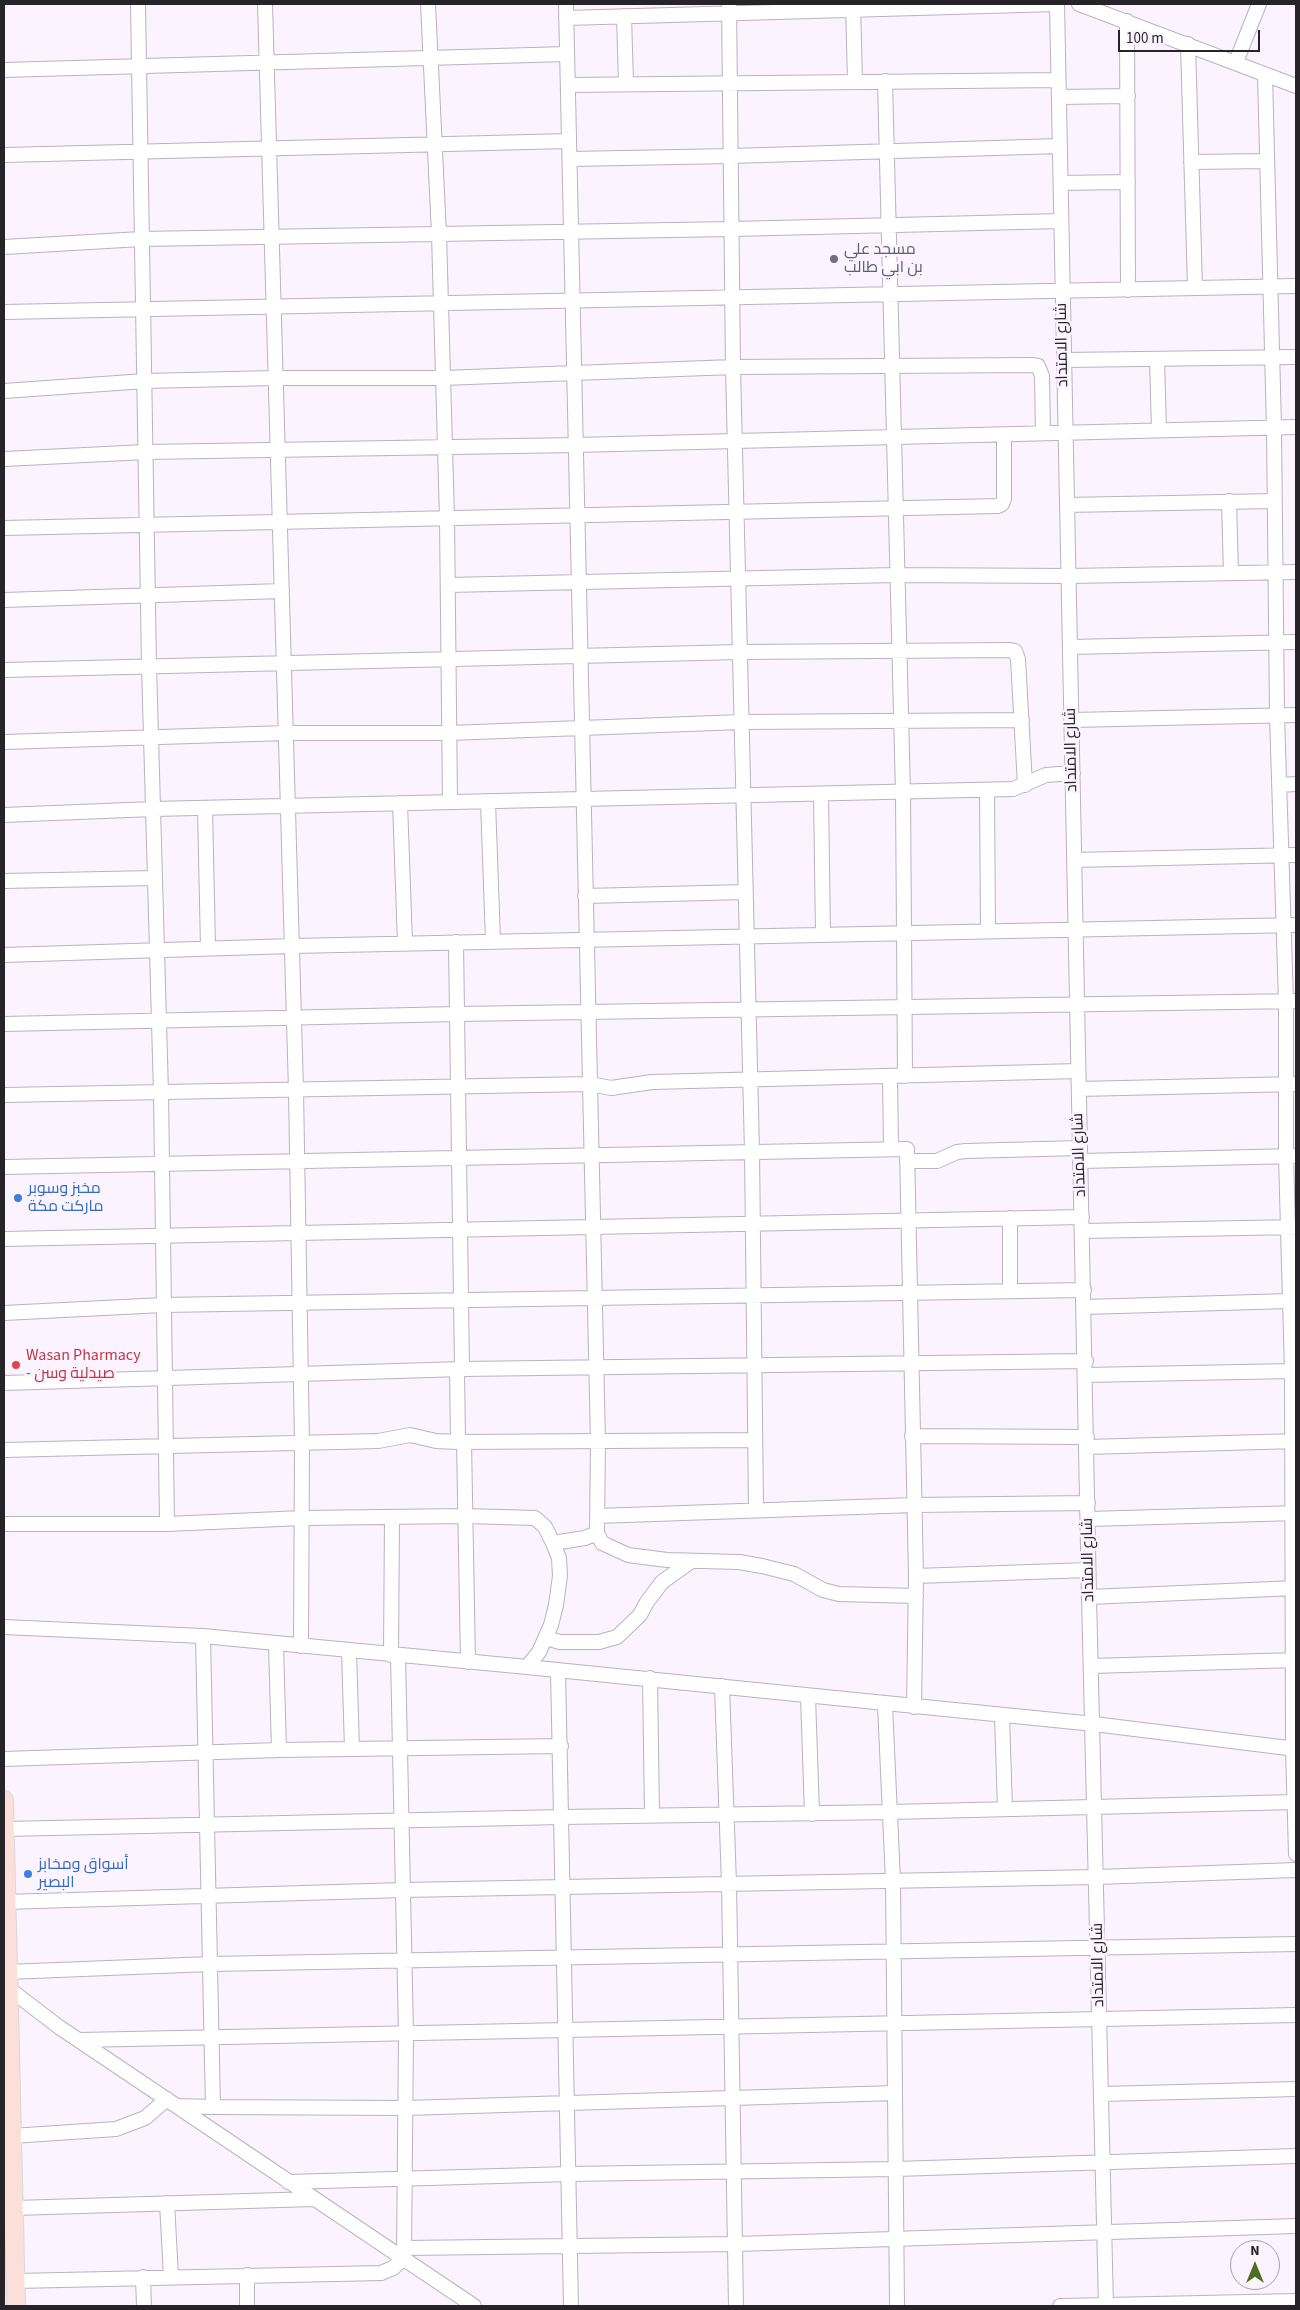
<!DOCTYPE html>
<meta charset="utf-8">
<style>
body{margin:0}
#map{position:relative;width:1300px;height:2310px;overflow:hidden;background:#fbf3ff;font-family:"Source Sans 3",sans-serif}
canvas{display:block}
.frame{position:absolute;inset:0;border:5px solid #272429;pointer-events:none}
.north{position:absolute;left:1230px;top:2240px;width:50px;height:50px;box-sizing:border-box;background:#fbf3ff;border:1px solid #a6a0a9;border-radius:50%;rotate:0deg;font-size:14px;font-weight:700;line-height:20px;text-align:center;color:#272429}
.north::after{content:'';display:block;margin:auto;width:18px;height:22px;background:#4e6e25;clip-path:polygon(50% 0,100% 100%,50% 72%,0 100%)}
.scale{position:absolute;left:1118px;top:30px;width:142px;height:22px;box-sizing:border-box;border:2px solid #272429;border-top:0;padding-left:6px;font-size:15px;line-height:18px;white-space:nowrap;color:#272429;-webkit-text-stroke:4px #fbf3ff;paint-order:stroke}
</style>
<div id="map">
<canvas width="1300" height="2310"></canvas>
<div class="frame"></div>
<div class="north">N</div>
<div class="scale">100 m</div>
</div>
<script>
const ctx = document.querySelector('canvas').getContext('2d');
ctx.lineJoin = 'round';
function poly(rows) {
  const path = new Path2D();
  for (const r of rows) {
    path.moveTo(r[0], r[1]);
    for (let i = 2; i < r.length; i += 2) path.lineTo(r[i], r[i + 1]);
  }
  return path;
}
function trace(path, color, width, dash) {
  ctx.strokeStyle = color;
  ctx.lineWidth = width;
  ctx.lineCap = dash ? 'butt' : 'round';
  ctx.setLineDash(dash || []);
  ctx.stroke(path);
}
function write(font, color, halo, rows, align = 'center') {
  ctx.font = font + ' "Source Sans 3",Cairo,sans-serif';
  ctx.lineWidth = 5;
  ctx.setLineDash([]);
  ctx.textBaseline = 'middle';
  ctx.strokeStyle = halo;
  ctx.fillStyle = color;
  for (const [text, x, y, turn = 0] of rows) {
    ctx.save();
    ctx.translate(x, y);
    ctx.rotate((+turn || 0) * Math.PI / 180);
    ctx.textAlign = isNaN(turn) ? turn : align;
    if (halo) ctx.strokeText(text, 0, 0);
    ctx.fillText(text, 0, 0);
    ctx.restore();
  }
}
const minor = poly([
 [138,4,149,665,161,1093,167,1524],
 [265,4,296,1090,302,1444,301,1646],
 [428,4,439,234,447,518,450,802],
 [566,4,598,1441,597,1533,602,1543,628,1555,667,1560,739,1562,762,1566,794,1574,823,1590,839,1594,916,1596],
 [729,4,733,367,752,1151,756,1509],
 [853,4,855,81],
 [1057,4,1089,1597,1106,2306],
 [1079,4,1296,86],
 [624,16,626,84],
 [566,18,1057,4],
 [1127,21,1128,290],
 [1188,44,1195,288],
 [1236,62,1259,4],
 [4,70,567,54],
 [1265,75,1274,428,1277,715,1286,1002,1286,1156,1290,1301,1296,1301],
 [885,81,903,792,905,1076],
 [568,85,1058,80],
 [1059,97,1128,96],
 [4,155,569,141],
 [570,159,731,156,1060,146],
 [1191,162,1266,161],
 [1061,183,1128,182],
 [4,247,141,239,732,229,1061,221],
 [4,312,1296,286],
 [1157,359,1159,430],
 [1064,360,1296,357],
 [4,391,145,381,275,378,443,378,733,367,1032,365,1038,366,1042,376,1043,433],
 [4,459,146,452,576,445,1296,427],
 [1229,501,1231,573],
 [1067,505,1274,501],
 [4,528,998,506,1002,504,1004,499,1004,435],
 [448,585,896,575,1069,576,1296,572],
 [4,600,282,591],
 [1070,647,1296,642],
 [4,670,740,652,1010,650,1015,651,1018,659,1025,785],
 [1072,720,1296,715],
 [4,742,286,733,449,733,741,722,1022,720],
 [1279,785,1296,784],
 [987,790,988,931],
 [821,794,823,935],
 [488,801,493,941],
 [400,803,405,943],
 [205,808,208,948],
 [4,815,153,809,1013,789,1046,775,1073,773],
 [1074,860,1296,855],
 [4,881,154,878],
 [585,896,745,892],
 [456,942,462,1369],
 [4,955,292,946,1296,925],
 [4,1024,457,1014,1296,1001],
 [890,1076,891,1148],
 [1079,1089,1296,1084],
 [4,1095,590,1084,611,1088,652,1082,1078,1071],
 [907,1161,937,1161,957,1152,966,1151,1080,1148],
 [1081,1161,1296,1156],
 [4,1167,907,1149,916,1576,914,1707],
 [1010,1218,1010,1291],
 [1083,1231,1296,1227],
 [4,1239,1082,1217],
 [1084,1307,1290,1301,1292,1371,1293,1748,1296,1854],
 [4,1313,163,1305,1084,1290],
 [457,1369,458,1442],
 [1086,1375,1292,1371],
 [4,1383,462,1369,1086,1361],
 [912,1436,1087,1437],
 [464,1442,468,1662],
 [1087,1447,1296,1441],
 [4,1450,378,1441,410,1435,436,1441,458,1442,755,1440],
 [597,1516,914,1505,1088,1503],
 [1089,1519,1296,1513],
 [4,1524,167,1524,302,1518,466,1516,535,1518,545,1527,553,1543,559,1558,560,1576,556,1605,551,1625,539,1652,527,1667],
 [553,1543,585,1538,597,1533],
 [916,1576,1088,1570],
 [1089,1597,1296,1588],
 [4,1627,203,1636,527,1667,1094,1724,1296,1749],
 [546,1638,560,1642,599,1642,617,1637,640,1615,647,1602,662,1582,690,1562],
 [276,1644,279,1750],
 [349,1650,352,1749],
 [391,1655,392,1517],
 [1091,1666,1296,1660],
 [558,1670,571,2306],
 [650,1678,652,1815],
 [722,1686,729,1884,736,2306],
 [808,1696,812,1814],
 [885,1705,893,1881,897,2306],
 [1002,1716,1005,1809],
 [4,1759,279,1750,561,1746],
 [5,1829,562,1817,891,1812,1295,1802],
 [4,1902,403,1890,1097,1877,1296,1870],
 [7,1972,210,1964,1296,1944],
 [8,1988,59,2027,474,2306],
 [80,2040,1296,2015],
 [1102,2094,1296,2089],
 [177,2106,213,2107,203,1636],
 [213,2107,406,2108,895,2093],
 [12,2136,116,2129,145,2118,167,2099],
 [288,2182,569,2174,896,2169,1296,2156],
 [167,2203,171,2276],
 [14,2208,314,2199],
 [405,2248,737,2244,1296,2226],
 [247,2275,247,2306],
 [143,2277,144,2306],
 [16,2281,381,2273,393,2268,404,2258,406,2034,398,1655],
 [1060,2306,1296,2301]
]);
const major = poly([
 [4,1800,16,2306]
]);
trace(minor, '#bbb2bf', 16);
trace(major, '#d8d8d8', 20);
trace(minor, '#fff', 14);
trace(major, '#fcdfd9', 18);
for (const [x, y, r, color] of [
 [834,259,5,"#6b7280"],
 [18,1198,5,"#3f7fe0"],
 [16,1365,5,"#e0444e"],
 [28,1874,5,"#3f7fe0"]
]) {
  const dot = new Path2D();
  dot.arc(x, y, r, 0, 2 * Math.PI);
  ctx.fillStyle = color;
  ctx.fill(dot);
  trace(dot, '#fbf3ff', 2);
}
write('16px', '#5b616d', '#fbf3ff', [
 ["مسجد علي",844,250],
 ["بن ابي طالب",844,268]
], 'left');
write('16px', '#272429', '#fbf3ff', [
 ["شارع الامتداد",1063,345,-91],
 ["شارع الامتداد",1072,750,-91],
 ["شارع الامتداد",1080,1155,-92],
 ["شارع الامتداد",1089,1560,-91],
 ["شارع الامتداد",1099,1965,-91]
]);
write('16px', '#366cbe', '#fbf3ff', [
 ["مخبز وسوبر",28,1189],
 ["ماركت مكة",28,1207],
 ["أسواق ومخابز",38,1865],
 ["البصير",38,1883]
], 'left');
write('16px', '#be3a42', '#fbf3ff', [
 ["Wasan Pharmacy",26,1356],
 ["- صيدلية وسن",26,1374]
], 'left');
</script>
